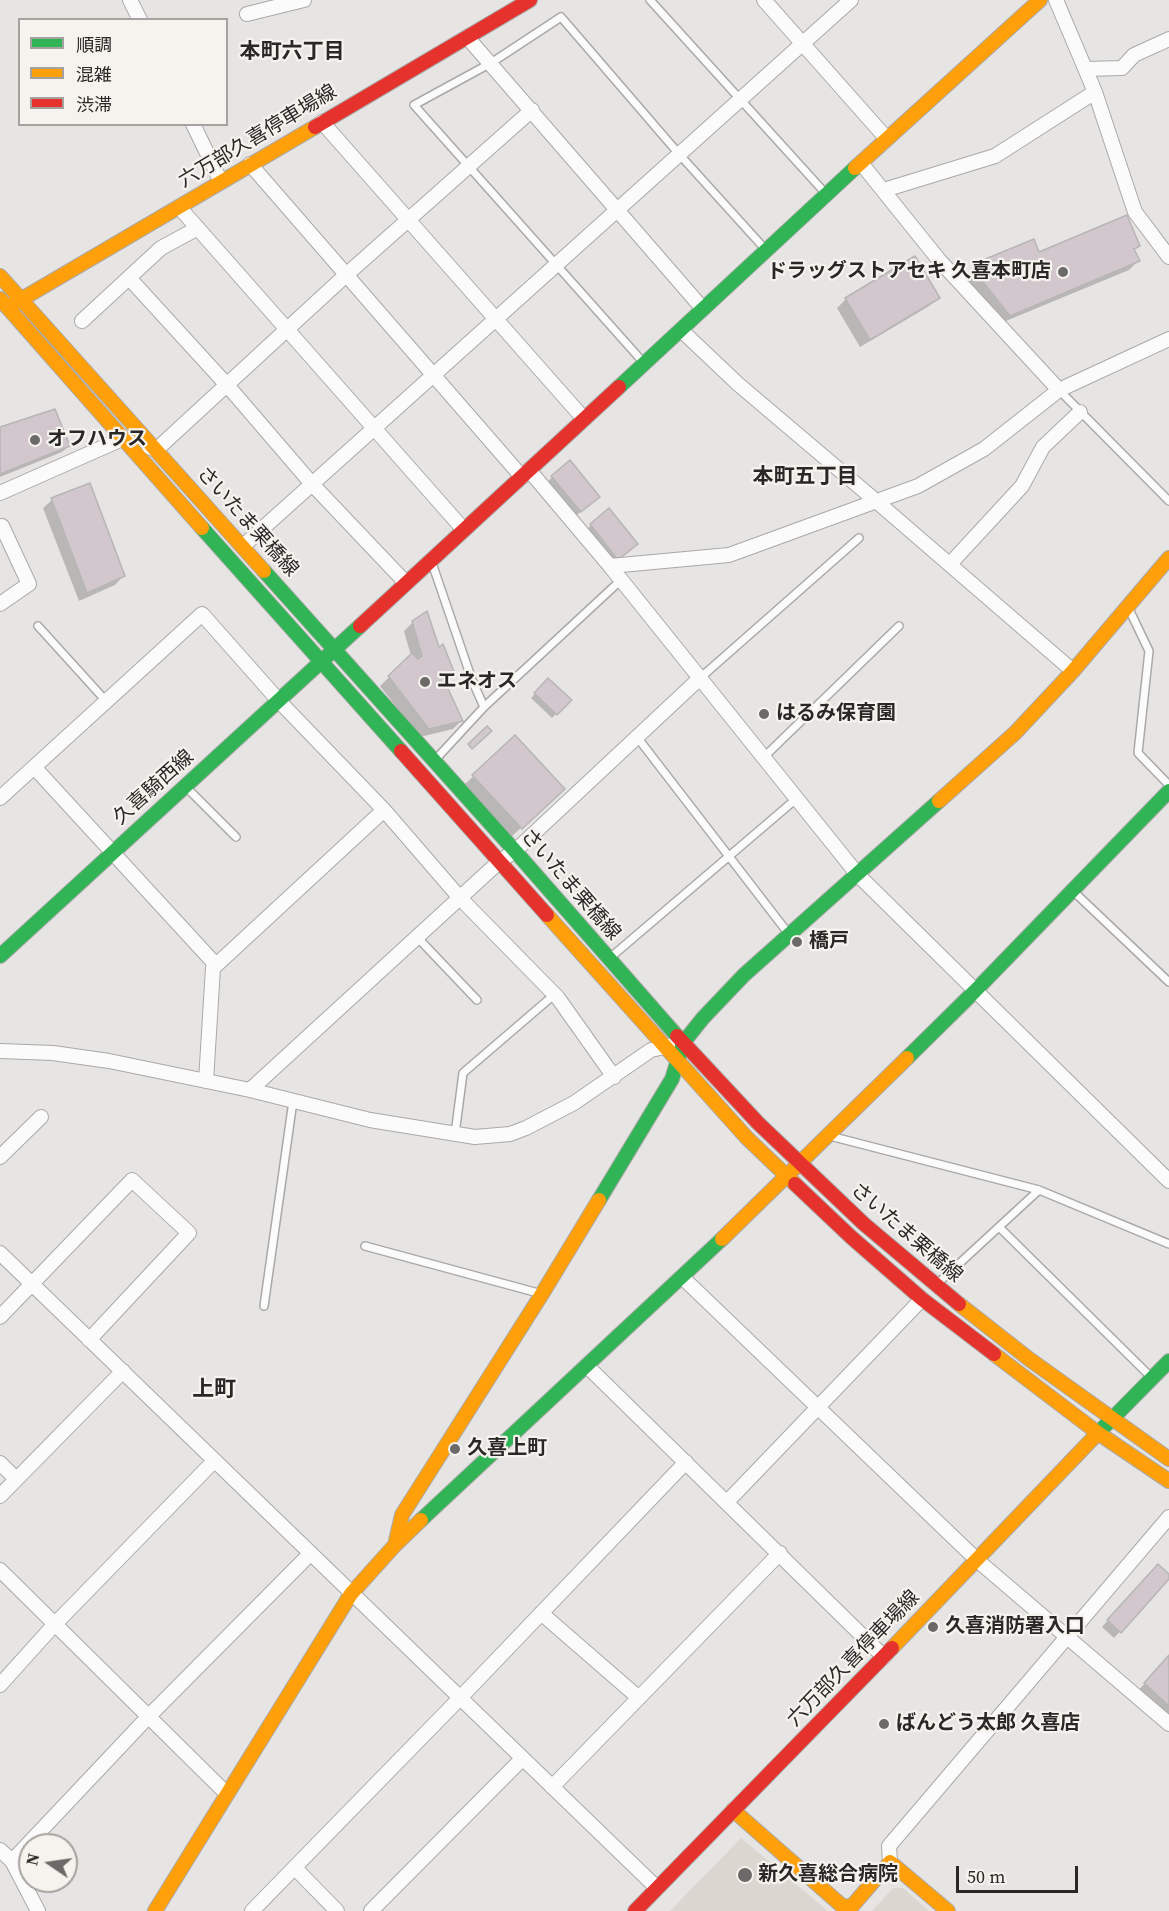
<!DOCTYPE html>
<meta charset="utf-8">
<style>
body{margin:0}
#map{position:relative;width:1169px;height:1911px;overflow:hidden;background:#e7e5e3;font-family:"Source Serif 4","Noto Sans JP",serif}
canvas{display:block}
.legend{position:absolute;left:18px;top:18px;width:210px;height:108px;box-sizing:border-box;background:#f6f3ee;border:2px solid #a4a29e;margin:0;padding:8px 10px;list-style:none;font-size:18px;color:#292826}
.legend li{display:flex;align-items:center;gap:12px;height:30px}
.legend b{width:30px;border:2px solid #a4a29e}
.north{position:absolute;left:18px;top:1833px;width:60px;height:60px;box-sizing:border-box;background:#f6f3ee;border:2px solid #a4a29e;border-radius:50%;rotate:283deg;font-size:16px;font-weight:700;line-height:24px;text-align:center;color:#292826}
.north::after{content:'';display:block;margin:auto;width:21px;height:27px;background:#6c6a68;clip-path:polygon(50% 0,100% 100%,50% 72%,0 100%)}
.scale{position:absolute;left:956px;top:1866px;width:122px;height:27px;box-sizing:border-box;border:3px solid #292826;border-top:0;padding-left:8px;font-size:18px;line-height:21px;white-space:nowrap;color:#292826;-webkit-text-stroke:4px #f6f3ee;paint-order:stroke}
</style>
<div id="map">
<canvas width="1169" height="1911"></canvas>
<ul class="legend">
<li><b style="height:8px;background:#30b455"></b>順調</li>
<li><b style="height:8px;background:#ff9f0a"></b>混雑</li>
<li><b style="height:8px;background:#e5322d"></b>渋滞</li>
</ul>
<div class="north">N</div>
<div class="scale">50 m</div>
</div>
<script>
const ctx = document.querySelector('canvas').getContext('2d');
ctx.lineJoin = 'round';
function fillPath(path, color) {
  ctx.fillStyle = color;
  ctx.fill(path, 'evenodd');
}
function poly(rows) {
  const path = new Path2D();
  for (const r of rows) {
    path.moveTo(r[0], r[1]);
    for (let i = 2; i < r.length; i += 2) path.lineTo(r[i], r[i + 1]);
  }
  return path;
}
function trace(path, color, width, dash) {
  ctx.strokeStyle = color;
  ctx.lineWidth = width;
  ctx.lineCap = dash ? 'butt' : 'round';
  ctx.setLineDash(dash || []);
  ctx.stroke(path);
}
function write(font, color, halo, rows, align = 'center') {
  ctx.font = font + ' "Source Serif 4","Noto Sans JP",serif';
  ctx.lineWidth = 4.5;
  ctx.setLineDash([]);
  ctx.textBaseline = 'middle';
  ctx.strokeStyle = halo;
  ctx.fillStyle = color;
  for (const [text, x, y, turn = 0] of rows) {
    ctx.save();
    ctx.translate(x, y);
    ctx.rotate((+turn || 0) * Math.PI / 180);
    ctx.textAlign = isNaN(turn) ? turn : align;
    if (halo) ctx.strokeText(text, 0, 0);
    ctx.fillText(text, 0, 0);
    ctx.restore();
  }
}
fillPath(poly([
 [741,1838,828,1911,670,1911],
 [893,1888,903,1888,929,1911,872,1911]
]), '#dbd6cf');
fillPath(poly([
 [1139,246,1133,251,1138,261,1129,270,1001,323,969,283,975,270,984,261,1038,254],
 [938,297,929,306,860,347,837,308,846,299],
 [0,429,69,446,62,452,0,477],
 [570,462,594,500,577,515,548,481],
 [52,500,123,576,115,585,79,601,43,508],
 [609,510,636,544,614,562,587,529],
 [413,622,454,674,444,684,461,721,453,729,420,737,380,686,411,656,404,631],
 [548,680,569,700,552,718,531,698],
 [515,737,554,798,512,836,464,785],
 [1151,1572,1169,1577,1114,1638,1102,1627],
 [1169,1656,1169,1722,1137,1692]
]), '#0003');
const building = poly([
 [1127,215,1140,246,1134,249,1140,261,1010,316,976,273,983,260,1034,239,1039,252,1127,215],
 [915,256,940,298,870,340,845,298,915,256],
 [55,409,70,446,0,474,0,427,55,409],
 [570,460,600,497,581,512,551,476,570,460],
 [90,483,125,576,87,593,51,498,90,483],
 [609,508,638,544,618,560,590,524,609,508],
 [427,611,439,647,443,644,455,674,444,680,463,721,429,729,388,676,412,653,418,659,422,656,412,621,427,611],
 [548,678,572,700,557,715,534,693,548,678],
 [487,726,492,731,472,749,468,744,487,726],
 [515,735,565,789,522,829,472,775,515,735],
 [1158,1564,1169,1574,1169,1579,1121,1633,1107,1620,1158,1564],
 [1169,1655,1169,1706,1144,1683,1169,1655]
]);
fillPath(building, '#d1c7cc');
trace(building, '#b7b5b5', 1.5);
const lane = poly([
 [650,0,827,195],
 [643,362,414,105,491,63,561,17,679,154,765,249],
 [1059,390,1169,501],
 [432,563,472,680,484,707],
 [1128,607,1149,651,1138,753,1169,785],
 [38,626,106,701],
 [699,679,859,538],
 [637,737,788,933],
 [763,758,899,626],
 [436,759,484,707,621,580],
 [187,788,236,837],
 [1073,891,1169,982],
 [417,937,477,1000],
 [611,957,796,799],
 [455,1134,463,1073,555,994],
 [830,1136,1039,1190,1169,1244],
 [999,1227,1151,1377],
 [365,1246,542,1294],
 [937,1284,1039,1190],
 [264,1306,293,1101]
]);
const street = poly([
 [130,0,140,20],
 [764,0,887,139],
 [1056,0,1095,92],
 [247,14,304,0],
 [467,37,703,309],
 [1086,69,1122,68,1134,55,1169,39],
 [322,122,584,419],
 [193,124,221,182],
 [861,163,939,260,1059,390],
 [250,164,522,477],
 [884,190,995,156,1095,92,1135,212,1169,257],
 [179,207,464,530],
 [130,279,227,385,312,484,406,583],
 [82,321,161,248,198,228],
 [681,330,738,384,876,501,1073,671],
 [149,447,156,450,346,275,532,110],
 [529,470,610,566,858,875,1169,1181],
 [0,493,122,439,130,442],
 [243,546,851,0],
 [950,564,1022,486,1043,447,1080,412],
 [610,566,729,555,918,486,984,449,1059,390,1169,339],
 [0,604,29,584,2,526],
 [34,767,216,965],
 [0,798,202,614,279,701,384,810,460,898,558,998,614,1077],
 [0,1051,53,1053,109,1061,250,1090,370,1120,475,1137,510,1134,526,1128,574,1103,651,1050,673,1045],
 [206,1081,213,968,384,810],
 [250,1090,500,861,515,851,699,679],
 [0,1157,41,1117],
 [0,1253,657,1888],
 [683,1278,977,1560,1169,1724],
 [0,1317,132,1180,189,1233,89,1340],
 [588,1367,884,1657],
 [0,1463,16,1479],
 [0,1496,123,1371],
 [727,1502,922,1299],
 [0,1570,227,1794],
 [541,1613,639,1698],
 [0,1685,54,1625,214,1461],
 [552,1787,780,1553],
 [0,1850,12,1861,38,1911],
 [12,1861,148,1717,310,1554],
 [890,1862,889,1846,1169,1517],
 [295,1868,337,1911],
 [252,1911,460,1698,686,1462],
 [371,1911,522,1759]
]);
const fast = poly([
 [619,387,855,168],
 [202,528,401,751],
 [264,571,515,851,677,1036],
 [0,956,360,626],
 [907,1058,975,991,1169,791],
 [599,1200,672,1079,683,1043,703,1018,744,975,939,801],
 [1103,1428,1169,1361],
 [421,1520,722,1239]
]);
const slow = poly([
 [855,168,1040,0],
 [0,276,264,571],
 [0,299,202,528],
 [10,306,315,127],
 [939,801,1015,733,1073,671,1169,558],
 [547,915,747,1138,795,1184],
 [722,1239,907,1058],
 [959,1304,1029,1359,1169,1459],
 [994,1354,1098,1433,1169,1481],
 [395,1545,402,1515,542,1294,599,1200],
 [892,1648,1098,1433],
 [733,1810,841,1905,846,1907,853,1905,890,1862,948,1911],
 [155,1911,351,1594,395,1545,421,1520]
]);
const jam = poly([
 [315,127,530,0],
 [360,626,619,387],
 [401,751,547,915],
 [677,1036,758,1123,864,1224,959,1304],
 [795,1184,851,1237,922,1299,994,1354],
 [635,1911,892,1648]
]);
trace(lane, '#aaa9a7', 10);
trace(street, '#aaa9a7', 16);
trace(fast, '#aaa9a7', 16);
trace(slow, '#aaa9a7', 16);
trace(jam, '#aaa9a7', 16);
trace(lane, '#fbfbfb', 7);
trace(street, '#fbfbfb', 14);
trace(fast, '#30b455', 14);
trace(slow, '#ff9f0a', 14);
trace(jam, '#e5322d', 14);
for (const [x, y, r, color] of [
 [1063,272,6,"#6c6a68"],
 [35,440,6,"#6c6a68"],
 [425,682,6,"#6c6a68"],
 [764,714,6,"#6c6a68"],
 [797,942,6,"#6c6a68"],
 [455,1449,6,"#6c6a68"],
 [933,1627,6,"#6c6a68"],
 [884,1724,6,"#6c6a68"],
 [745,1875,8,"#6c6a68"]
]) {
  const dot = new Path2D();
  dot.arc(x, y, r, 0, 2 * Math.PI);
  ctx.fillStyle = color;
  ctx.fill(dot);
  trace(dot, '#f6f3ee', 2);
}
write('20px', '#292826', '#f6f3ee', [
 ["六万部久喜停車場線",258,137,-31],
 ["さいたま栗橋線",247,522,48],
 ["久喜騎西線",154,788,-42],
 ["さいたま栗橋線",570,885,49],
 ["さいたま栗橋線",906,1233,41],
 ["六万部久喜停車場線",854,1659,-46]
]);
write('bold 20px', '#292826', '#f6f3ee', [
 ["ドラッグストアセキ 久喜本町店",1051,272,"right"],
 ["オフハウス",47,440],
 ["エネオス",437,682],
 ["はるみ保育園",776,714],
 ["橋戸",809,942],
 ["久喜上町",467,1449],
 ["久喜消防署入口",945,1627],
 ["ばんどう太郎 久喜店",896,1724],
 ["新久喜総合病院",758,1875]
], 'left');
write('bold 21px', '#292826', '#f6f3ee', [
 ["本町六丁目",292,53],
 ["本町五丁目",805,478]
]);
write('bold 22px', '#292826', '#f6f3ee', [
 ["上町",214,1390]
]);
</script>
